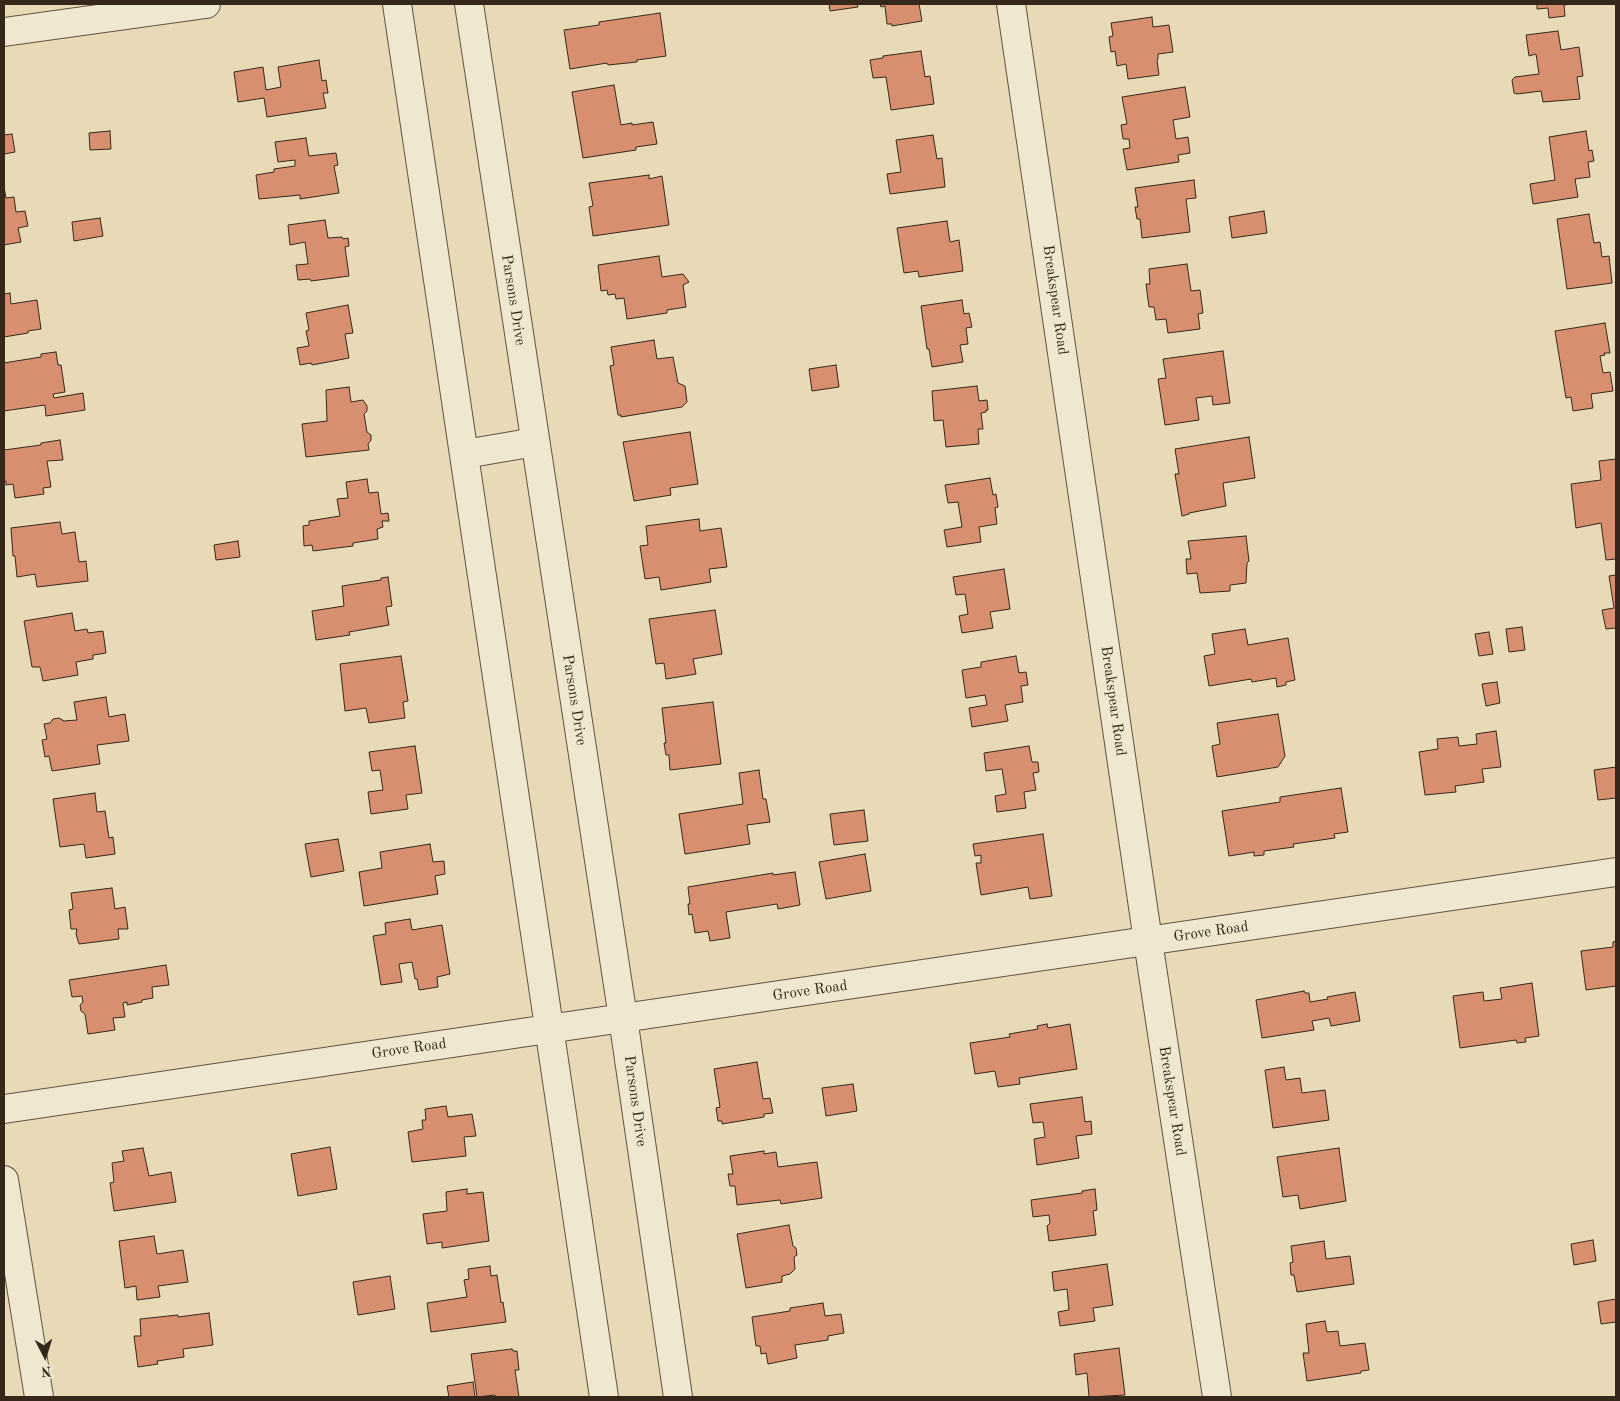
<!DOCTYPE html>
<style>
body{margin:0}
#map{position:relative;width:1620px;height:1401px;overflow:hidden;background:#e8dab7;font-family:"Old Standard TT",serif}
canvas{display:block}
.frame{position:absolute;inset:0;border:5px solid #35281b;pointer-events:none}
.north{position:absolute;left:20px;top:1331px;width:50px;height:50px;-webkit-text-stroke:4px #f0e7d0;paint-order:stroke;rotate:175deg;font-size:14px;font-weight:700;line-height:20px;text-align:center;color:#35281b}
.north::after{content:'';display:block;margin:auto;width:18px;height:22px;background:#35281b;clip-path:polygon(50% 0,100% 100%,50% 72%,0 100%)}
</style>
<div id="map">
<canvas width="1620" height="1401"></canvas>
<div class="frame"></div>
<div class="north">N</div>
</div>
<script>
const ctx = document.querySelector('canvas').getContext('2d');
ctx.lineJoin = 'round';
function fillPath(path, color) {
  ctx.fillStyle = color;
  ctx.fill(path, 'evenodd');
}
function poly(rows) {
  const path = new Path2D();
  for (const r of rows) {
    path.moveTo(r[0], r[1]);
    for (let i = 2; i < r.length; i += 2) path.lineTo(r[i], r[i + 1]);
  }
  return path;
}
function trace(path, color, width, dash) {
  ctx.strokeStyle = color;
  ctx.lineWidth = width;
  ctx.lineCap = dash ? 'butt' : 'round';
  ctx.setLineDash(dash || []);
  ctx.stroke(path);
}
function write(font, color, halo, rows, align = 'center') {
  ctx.font = font + ' "Old Standard TT",serif';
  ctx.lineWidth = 4.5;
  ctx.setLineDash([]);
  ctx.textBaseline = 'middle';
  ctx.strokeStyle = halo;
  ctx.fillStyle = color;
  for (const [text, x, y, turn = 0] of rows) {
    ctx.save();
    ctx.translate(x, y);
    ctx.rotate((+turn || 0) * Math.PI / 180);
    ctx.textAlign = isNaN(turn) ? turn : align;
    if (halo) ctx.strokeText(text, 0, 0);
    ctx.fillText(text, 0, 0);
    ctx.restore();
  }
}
const building = poly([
 [829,4,857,4,858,7,830,11,829,4],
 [880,4,919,4,922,21,892,26,892,24,887,24,885,6,881,7,880,4],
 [1537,4,1573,4,1564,5,1565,16,1549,18,1548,8,1537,9,1537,4],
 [660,13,666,56,637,60,637,62,608,65,607,63,570,69,564,30,599,25,599,22,660,13],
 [1152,17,1153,27,1169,25,1173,52,1158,54,1158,59,1157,60,1159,75,1128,79,1126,64,1117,66,1115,51,1111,52,1109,37,1113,36,1111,23,1152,17],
 [1558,31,1561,50,1579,47,1583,76,1577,77,1580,99,1543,102,1541,91,1517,94,1514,93,1512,80,1515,77,1539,74,1536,54,1529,56,1526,35,1558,31],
 [921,51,925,77,930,76,934,104,891,110,886,77,873,78,870,60,883,58,883,56,921,51],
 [319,60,322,81,326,80,328,93,323,93,326,108,267,117,264,98,238,102,234,72,263,67,266,90,281,87,278,67,319,60],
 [614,85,621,125,632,123,632,125,653,122,657,144,636,147,636,150,583,158,572,92,614,85],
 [1185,87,1190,117,1173,120,1176,139,1188,137,1190,153,1178,155,1179,162,1127,170,1123,149,1130,148,1129,139,1123,139,1121,125,1127,124,1122,97,1185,87],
 [110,131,111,149,90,150,89,133,110,131],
 [1586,131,1589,151,1592,150,1594,161,1588,162,1590,177,1575,179,1578,197,1533,204,1530,184,1555,180,1549,137,1586,131],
 [12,134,15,152,4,154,4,135,12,134],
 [933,135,937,159,942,158,945,187,890,194,887,174,901,172,896,140,933,135],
 [306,138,309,156,336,153,338,165,334,166,339,193,300,199,300,195,259,199,256,175,274,172,274,169,295,166,295,160,278,162,275,142,306,138],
 [649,175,649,179,662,176,669,225,593,236,589,207,593,206,589,183,649,175],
 [1194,180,1196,198,1186,199,1190,232,1142,238,1140,219,1137,219,1135,207,1138,207,1135,188,1194,180],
 [4,187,6,198,14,197,16,212,25,211,28,226,18,228,21,242,4,245,4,187],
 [1264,211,1267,233,1232,238,1229,217,1264,211],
 [1589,214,1594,243,1600,242,1602,257,1609,256,1612,283,1567,289,1557,219,1589,214],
 [100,218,103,236,74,241,72,222,100,218],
 [325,220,328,238,342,237,343,239,348,238,349,246,345,247,349,276,311,281,310,279,298,280,296,265,308,264,305,242,290,245,288,225,325,220],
 [947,221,950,242,959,240,963,271,919,277,918,271,904,273,897,228,947,221],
 [659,256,662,277,683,274,689,282,683,285,686,307,667,310,667,313,627,319,624,298,616,299,615,294,608,295,607,290,601,291,598,265,659,256],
 [1187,264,1191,291,1200,290,1203,313,1198,314,1200,329,1168,333,1166,319,1156,320,1154,307,1149,307,1146,284,1150,284,1149,269,1187,264],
 [10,293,11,304,37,300,41,329,28,331,28,333,4,337,4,294,10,293],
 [962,300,964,314,969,313,972,327,966,328,968,344,960,345,963,362,932,367,929,349,927,349,921,306,962,300],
 [348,305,353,333,345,334,349,358,312,365,311,363,300,365,297,348,309,346,306,331,309,330,306,313,348,305],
 [1605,323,1610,353,1604,353,1605,355,1600,356,1603,373,1610,372,1613,391,1591,394,1593,408,1573,411,1571,397,1566,398,1555,331,1605,323],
 [654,340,657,359,673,357,678,383,685,386,687,402,682,407,621,417,621,415,618,415,610,366,614,365,611,347,654,340],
 [1223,351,1230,403,1213,405,1212,396,1196,398,1199,420,1165,425,1158,379,1166,378,1163,359,1223,351],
 [56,352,58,365,61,365,65,392,53,394,54,398,83,393,85,410,46,416,45,405,4,411,4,363,41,357,41,354,56,352],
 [836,365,839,387,812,391,809,369,836,365],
 [977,386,979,401,987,400,988,410,986,410,986,412,981,413,983,429,978,429,979,444,946,447,943,420,934,421,932,391,977,386],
 [349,387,351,402,363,400,367,406,367,411,364,414,367,432,371,435,371,440,368,444,369,450,306,457,302,424,327,421,326,390,349,387],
 [690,432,698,484,670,488,671,495,634,501,623,442,690,432],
 [1249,437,1255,478,1223,483,1226,506,1189,513,1189,514,1182,516,1175,474,1179,474,1175,449,1249,437],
 [60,440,63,460,47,461,51,487,43,488,44,494,15,498,13,484,6,485,6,481,4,481,4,450,41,445,41,443,60,440],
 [1616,459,1616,559,1606,560,1601,523,1576,528,1571,484,1601,480,1599,461,1616,459],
 [990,478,993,495,996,494,998,507,995,508,997,524,979,527,981,542,947,547,944,530,962,527,958,502,948,503,945,485,990,478],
 [367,479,369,493,378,492,381,514,388,513,389,521,382,521,383,527,377,529,378,539,353,543,353,546,313,551,312,545,304,546,303,526,309,525,309,521,340,516,337,499,348,498,346,482,367,479],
 [699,519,700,531,721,528,727,567,709,569,711,582,661,590,659,577,645,579,640,546,648,545,646,526,699,519],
 [60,522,62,534,75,532,79,562,86,561,88,581,37,587,35,574,17,577,15,556,13,556,11,528,60,522],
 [1246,536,1249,561,1247,563,1246,583,1230,585,1230,591,1200,593,1197,573,1187,574,1186,559,1191,559,1188,541,1246,536],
 [238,541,240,557,216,560,214,545,238,541],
 [1004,569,1010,609,990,612,993,628,962,633,959,616,968,614,965,594,956,595,953,577,1004,569],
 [1616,575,1616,628,1606,629,1602,610,1614,608,1609,576,1616,575],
 [388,577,392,606,386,607,389,625,349,632,350,635,316,640,312,611,344,606,342,586,381,580,381,578,388,577],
 [715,610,722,654,693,659,696,674,666,679,664,663,656,664,649,619,715,610],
 [72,613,75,631,87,629,88,633,103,631,106,653,93,655,93,659,76,662,78,675,43,681,40,667,32,667,24,621,72,613],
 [1522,627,1525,650,1509,652,1506,629,1522,627],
 [1245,629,1248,645,1288,638,1295,680,1286,682,1286,685,1277,687,1276,678,1252,682,1251,679,1209,686,1204,656,1215,654,1212,634,1245,629],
 [1489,632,1493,654,1479,656,1475,634,1489,632],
 [401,656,408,701,403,702,405,718,369,723,366,708,345,711,340,664,401,656],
 [1016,656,1019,673,1026,672,1028,685,1021,686,1023,702,1005,705,1008,721,972,727,969,708,987,705,985,695,966,698,962,670,981,667,981,662,1016,656],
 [1497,682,1500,703,1486,706,1482,684,1497,682],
 [106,697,109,717,125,714,129,741,97,745,100,764,52,771,49,756,45,757,42,740,47,739,44,724,50,723,53,719,59,718,64,721,77,720,74,702,106,697],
 [713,702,721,764,670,770,669,755,666,755,664,743,666,743,662,708,713,702],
 [1278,714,1285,756,1278,767,1217,777,1212,746,1220,744,1217,723,1278,714],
 [1496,731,1501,767,1482,769,1484,782,1455,786,1456,792,1425,795,1419,752,1438,749,1437,739,1458,737,1459,746,1477,744,1476,734,1496,731],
 [415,746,422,793,406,795,408,809,371,814,368,792,383,790,380,770,372,771,369,752,415,746],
 [1029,746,1032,762,1038,762,1039,772,1033,773,1036,790,1024,792,1026,808,997,812,995,796,1006,794,1002,769,986,771,984,753,1029,746],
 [1616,767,1616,798,1598,800,1594,770,1616,767],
 [759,770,763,799,766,799,770,822,747,825,750,844,685,854,679,814,743,804,739,773,759,770],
 [1341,788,1348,832,1334,834,1335,838,1293,844,1294,847,1264,851,1264,855,1254,856,1254,852,1229,856,1222,811,1280,802,1280,797,1341,788],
 [95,793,97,812,105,811,109,838,113,837,115,854,86,858,84,844,60,847,53,799,95,793],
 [864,810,868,841,834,845,830,814,864,810],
 [1043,834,1052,896,1030,899,1028,887,981,895,976,863,981,863,981,855,975,856,973,844,1043,834],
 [338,839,344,871,311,877,305,844,338,839],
 [430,844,433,862,444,861,445,874,435,876,438,894,364,906,359,872,382,868,380,852,430,844],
 [865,854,871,891,826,899,819,862,865,854],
 [795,872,800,905,778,909,777,904,726,912,730,938,710,941,708,931,695,933,692,914,689,915,688,904,690,904,688,887,773,873,773,875,795,872],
 [112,888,115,909,125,907,128,929,118,929,119,939,79,944,76,934,77,929,71,929,69,910,73,909,71,893,112,888],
 [410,919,412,930,442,925,450,974,437,977,438,987,419,990,417,979,415,979,412,962,399,964,402,982,381,985,373,936,386,934,385,923,410,919],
 [1616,941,1616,986,1586,990,1581,951,1613,947,1613,942,1616,941],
 [166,965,169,985,152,987,153,998,142,1000,142,1002,127,1005,127,1002,123,1003,125,1017,113,1018,115,1030,88,1034,85,1014,81,1011,80,1005,83,1002,82,996,72,997,69,980,166,965],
 [1532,983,1539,1036,1525,1038,1526,1042,1517,1043,1516,1040,1460,1048,1453,996,1483,992,1484,1001,1502,999,1500,988,1532,983],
 [1304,991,1305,993,1309,993,1310,1002,1328,999,1327,997,1355,992,1360,1021,1331,1026,1329,1018,1312,1021,1314,1030,1262,1038,1256,1000,1304,991],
 [1047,1024,1048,1028,1070,1024,1077,1069,1019,1078,1020,1084,998,1087,995,1071,975,1074,970,1043,1010,1037,1009,1034,1038,1029,1037,1026,1047,1024],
 [757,1062,763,1099,770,1098,773,1113,764,1114,764,1117,722,1124,722,1121,718,1121,716,1108,720,1107,714,1069,757,1062],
 [1284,1067,1286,1080,1300,1078,1302,1093,1325,1090,1329,1120,1273,1128,1265,1070,1284,1067],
 [853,1084,857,1111,826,1116,822,1088,853,1084],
 [1082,1097,1085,1122,1091,1121,1092,1134,1076,1136,1079,1158,1037,1165,1034,1139,1045,1137,1043,1122,1033,1123,1030,1104,1082,1097],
 [446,1106,448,1117,472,1114,476,1136,464,1137,466,1156,412,1162,408,1132,423,1129,422,1120,426,1120,425,1109,446,1106],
 [330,1147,337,1189,298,1196,291,1154,330,1147],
 [143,1148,149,1176,171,1172,176,1202,114,1211,110,1183,114,1182,112,1163,124,1161,122,1151,143,1148],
 [1339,1148,1346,1201,1300,1209,1298,1195,1283,1197,1277,1157,1339,1148],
 [764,1151,764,1154,776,1152,778,1167,817,1162,822,1198,781,1204,780,1200,737,1205,735,1186,730,1186,728,1174,733,1174,730,1156,764,1151],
 [467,1189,467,1194,483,1192,489,1241,442,1248,442,1242,427,1244,423,1214,447,1211,446,1192,467,1189],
 [1095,1189,1097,1210,1093,1211,1096,1235,1049,1241,1047,1226,1050,1223,1049,1215,1033,1217,1031,1200,1082,1193,1082,1191,1095,1189],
 [789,1225,793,1246,796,1248,797,1255,794,1257,795,1269,790,1274,782,1276,782,1282,746,1288,737,1234,789,1225],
 [154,1236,157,1254,183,1250,188,1282,158,1286,160,1297,137,1300,136,1286,125,1288,119,1241,154,1236],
 [1593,1240,1596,1261,1574,1265,1571,1244,1593,1240],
 [1324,1241,1326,1259,1350,1256,1354,1284,1297,1292,1294,1275,1291,1275,1290,1263,1293,1262,1291,1246,1324,1241],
 [1107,1264,1113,1305,1093,1308,1095,1321,1060,1326,1058,1312,1069,1310,1067,1289,1054,1291,1052,1272,1107,1264],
 [490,1266,491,1276,497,1275,501,1303,503,1302,506,1322,431,1332,427,1303,467,1297,464,1280,469,1279,468,1269,490,1266],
 [390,1276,395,1309,358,1315,353,1282,390,1276],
 [1616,1299,1616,1322,1601,1324,1598,1302,1616,1299],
 [823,1303,825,1316,841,1314,844,1333,828,1336,828,1340,795,1345,797,1358,768,1364,766,1353,761,1354,760,1346,756,1346,752,1317,790,1311,790,1308,823,1303],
 [209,1313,213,1345,183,1349,184,1357,157,1361,158,1364,138,1367,134,1336,141,1336,140,1319,178,1315,178,1317,209,1313],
 [1325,1321,1327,1332,1338,1331,1340,1346,1365,1343,1369,1370,1361,1371,1361,1373,1307,1381,1303,1353,1309,1353,1306,1324,1325,1321],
 [1119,1348,1125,1395,1089,1397,1087,1373,1076,1375,1074,1354,1119,1348],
 [512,1349,513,1351,517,1351,519,1370,515,1370,519,1397,496,1397,495,1395,477,1397,471,1354,512,1349],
 [473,1382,475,1397,449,1397,447,1386,473,1382]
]);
fillPath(building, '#d88f6f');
trace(building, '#35281b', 1);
const minor = poly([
 [397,4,604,1397],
 [469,4,623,1018,678,1397],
 [1011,4,1148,941,1217,1397],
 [4,32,206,4],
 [465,454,535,442],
 [4,1109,1616,872],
 [4,1180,39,1397]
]);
trace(minor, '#625442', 30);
trace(minor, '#f0e7d0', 28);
write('15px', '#35281b', '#f0e7d0', [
 ["Parsons Drive",513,300,81],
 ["Breakspear Road",1055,300,82],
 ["Parsons Drive",574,700,81],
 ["Breakspear Road",1113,701,82],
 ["Grove Road",1211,932,-8],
 ["Grove Road",810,991,-8],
 ["Grove Road",409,1049,-8],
 ["Parsons Drive",635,1101,82],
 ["Breakspear Road",1172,1101,81]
]);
</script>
